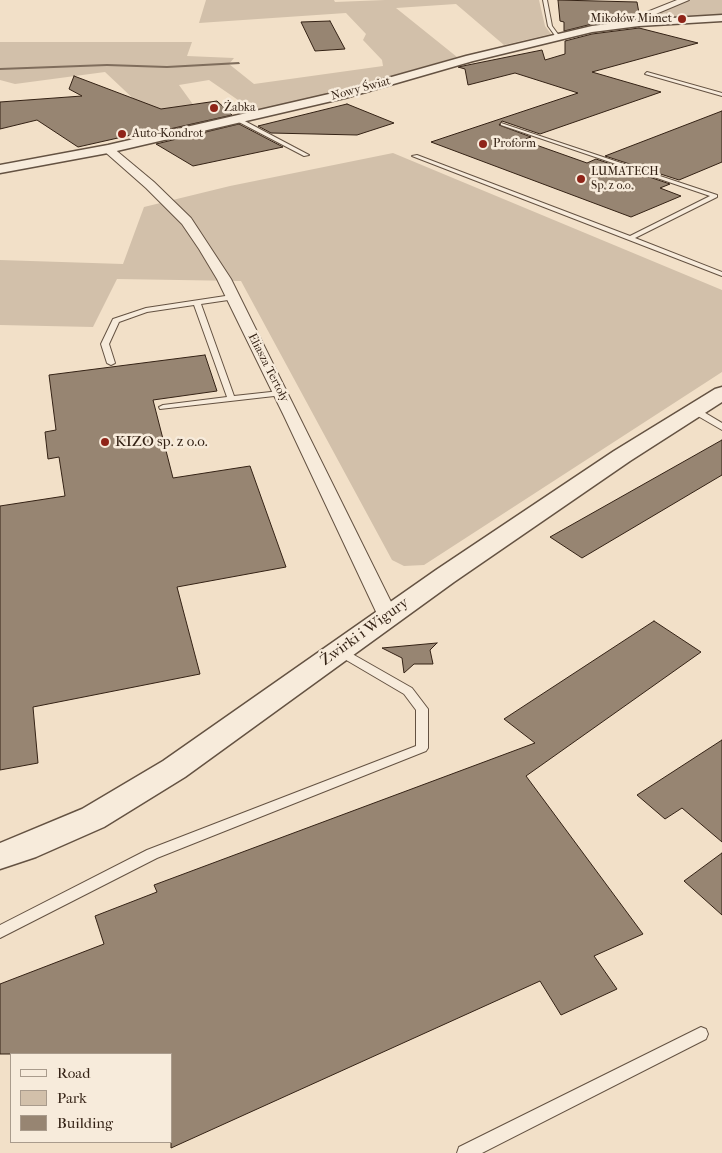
<!DOCTYPE html>
<meta charset="utf-8">
<style>
body{margin:0}
#map{position:relative;width:722px;height:1153px;overflow:hidden;background:#f2e0c8;font-family:"IM FELL French Canon",serif}
canvas{display:block}
.legend{position:absolute;left:10px;top:1053px;width:162px;height:90px;box-sizing:border-box;background:#f7ebdb;border:1px solid #a99b8c;margin:0;padding:6px 9px;list-style:none;font-size:15px;color:#342215}
.legend li{display:flex;align-items:center;gap:10px;height:25px}
.legend b{width:25px;border:1px solid #a99b8c}
</style>
<div id="map">
<canvas width="722" height="1153"></canvas>
<ul class="legend">
<li><b style="height:6px;background:#f7ebdb"></b>Road</li>
<li><b style="height:14px;background:#d2c0aa"></b>Park</li>
<li><b style="height:14px;background:#978572"></b>Building</li>
</ul>
</div>
<script>
const ctx = document.querySelector('canvas').getContext('2d');
ctx.lineJoin = 'round';
function fillPath(path, color) {
  ctx.fillStyle = color;
  ctx.fill(path, 'evenodd');
}
function poly(rows) {
  const path = new Path2D();
  for (const r of rows) {
    path.moveTo(r[0], r[1]);
    for (let i = 2; i < r.length; i += 2) path.lineTo(r[i], r[i + 1]);
  }
  return path;
}
function trace(path, color, width, dash) {
  ctx.strokeStyle = color;
  ctx.lineWidth = width;
  ctx.lineCap = dash ? 'butt' : 'round';
  ctx.setLineDash(dash || []);
  ctx.stroke(path);
}
function write(font, color, halo, rows, align = 'center') {
  ctx.font = font + ' "IM FELL French Canon",serif';
  ctx.lineWidth = 5;
  ctx.setLineDash([]);
  ctx.textBaseline = 'middle';
  ctx.strokeStyle = halo;
  ctx.fillStyle = color;
  for (const [text, x, y, turn = 0] of rows) {
    ctx.save();
    ctx.translate(x, y);
    ctx.rotate((+turn || 0) * Math.PI / 180);
    ctx.textAlign = isNaN(turn) ? turn : align;
    if (halo) ctx.strokeText(text, 0, 0);
    ctx.fillText(text, 0, 0);
    ctx.restore();
  }
}
fillPath(poly([
 [206,0,334,0,335,2,385,0,539,0,545,26,551,34,504,45,456,4,396,8,457,57,343,90,254,111,209,80,179,85,205,121,164,132,156,120,105,72,15,84,0,80,0,42,192,42,187,56,234,58,229,64,254,84,383,66,382,60,363,40,366,34,346,13,199,23],
 [689,0,722,0,722,16,646,19,646,17],
 [393,153,722,290,722,372,424,565,404,566,392,560,241,281,117,279,93,327,0,325,0,260,123,264,144,207,230,186]
]), '#d2c0aa');
fillPath(poly([
 [239,62,240,64,167,68,107,66,0,70,0,68,107,64,167,66,239,62]
]), '#7f6d5c');
const building = poly([
 [558,0,637,2,639,13,634,19,592,24,564,31,564,22,560,21,558,0],
 [330,21,345,49,315,51,301,22,330,21],
 [639,28,698,43,592,72,661,92,540,134,502,121,499,125,531,137,522,140,587,163,596,159,670,184,660,188,681,196,631,217,431,142,578,93,515,73,468,85,465,69,458,67,542,50,545,60,565,54,565,41,592,34,639,28],
 [74,76,161,109,217,101,232,115,143,135,140,133,78,147,37,120,0,129,0,102,82,96,69,89,74,76],
 [347,104,394,123,357,135,271,133,258,126,347,104],
 [722,111,722,162,679,180,605,156,722,111],
 [239,124,283,147,193,166,156,144,239,124],
 [205,355,217,391,153,400,173,478,250,466,286,567,177,587,200,674,33,707,38,763,0,770,0,506,65,496,59,457,48,459,45,432,56,430,49,375,205,355],
 [722,440,722,475,582,558,550,537,722,440],
 [654,621,701,652,526,776,643,934,594,956,617,989,561,1015,540,981,171,1148,171,1054,0,1054,0,984,104,944,95,916,157,892,154,885,535,743,504,719,654,621],
 [437,643,430,650,433,664,414,664,404,673,402,658,382,648,437,643],
 [722,740,722,842,682,808,665,819,637,795,722,740],
 [722,853,722,915,684,881,722,853]
]);
fillPath(building, '#978572');
trace(building, '#342215', 1);
const service = poly([
 [543,0,547,0,552,26,560,37,556,37,548,26,543,0],
 [647,72,722,93,722,96,645,74,647,72],
 [235,118,239,118,309,155,304,156,235,120,235,118],
 [501,123,717,195,717,197,635,238,722,272,722,276,412,156,417,155,630,236,710,196,501,125,501,123],
 [232,295,236,297,235,299,201,304,234,396,280,391,283,391,283,395,160,409,159,407,163,405,227,397,194,305,147,312,119,322,109,344,115,363,111,365,107,363,101,344,113,319,146,308,232,295],
 [691,408,697,408,722,423,722,430,691,412,691,408],
 [340,647,412,688,428,709,428,748,426,751,157,858,0,938,0,925,147,850,416,746,416,710,404,694,336,654,335,651,336,648,340,647],
 [701,1027,706,1029,708,1034,706,1039,482,1153,457,1153,459,1147,701,1027]
]);
const minor = poly([
 [677,0,689,0,644,19,642,25,635,23,637,16,677,0],
 [108,146,112,147,154,182,191,218,231,279,398,616,395,621,388,623,381,621,378,616,284,416,217,279,199,249,182,224,146,188,104,151,102,149,104,147,108,146]
]);
const tertiary = poly([
 [722,15,722,21,639,26,592,32,473,61,345,98,108,153,0,173,0,165,108,145,342,91,466,56,592,26,639,20,722,15],
 [722,387,722,402,630,461,454,582,185,777,104,827,36,857,0,869,0,843,82,809,163,761,436,570,614,451,715,389,722,387]
]);
trace(service, '#645242', 2);
trace(minor, '#645242', 2);
trace(tertiary, '#645242', 3);
fillPath(service, '#f7ebdb');
fillPath(minor, '#f7ebdb');
fillPath(tertiary, '#f7ebdb');
for (const [x, y, r, color] of [
 [682,19,5,"#8f2418"],
 [214,108,5,"#8f2418"],
 [122,134,5,"#8f2418"],
 [483,144,5,"#8f2418"],
 [581,179,5,"#8f2418"],
 [105,442,5,"#8f2418"]
]) {
  const dot = new Path2D();
  dot.arc(x, y, r, 0, 2 * Math.PI);
  ctx.fillStyle = color;
  ctx.fill(dot);
  trace(dot, '#f7ebdb', 2);
}
write('12px', '#342215', '#f7ebdb', [
 ["Mikołów Mimet",672,19,"right"],
 ["Żabka",224,108],
 ["Auto-Kondrot",132,134],
 ["Proform",493,144],
 ["LUMATECH",591,172],
 ["Sp. z o.o.",591,186]
], 'left');
write('12px', '#342215', '#f7ebdb', [
 ["Nowy Świat",361,89,-15],
 ["Eliasza Tertoły",268,368,63]
]);
write('15px', '#342215', '#f7ebdb', [
 ["KIZO sp. z o.o.",115,442]
], 'left');
write('15px', '#342215', '#f7ebdb', [
 ["Żwirki i Wigury",365,632,-36]
]);
</script>
